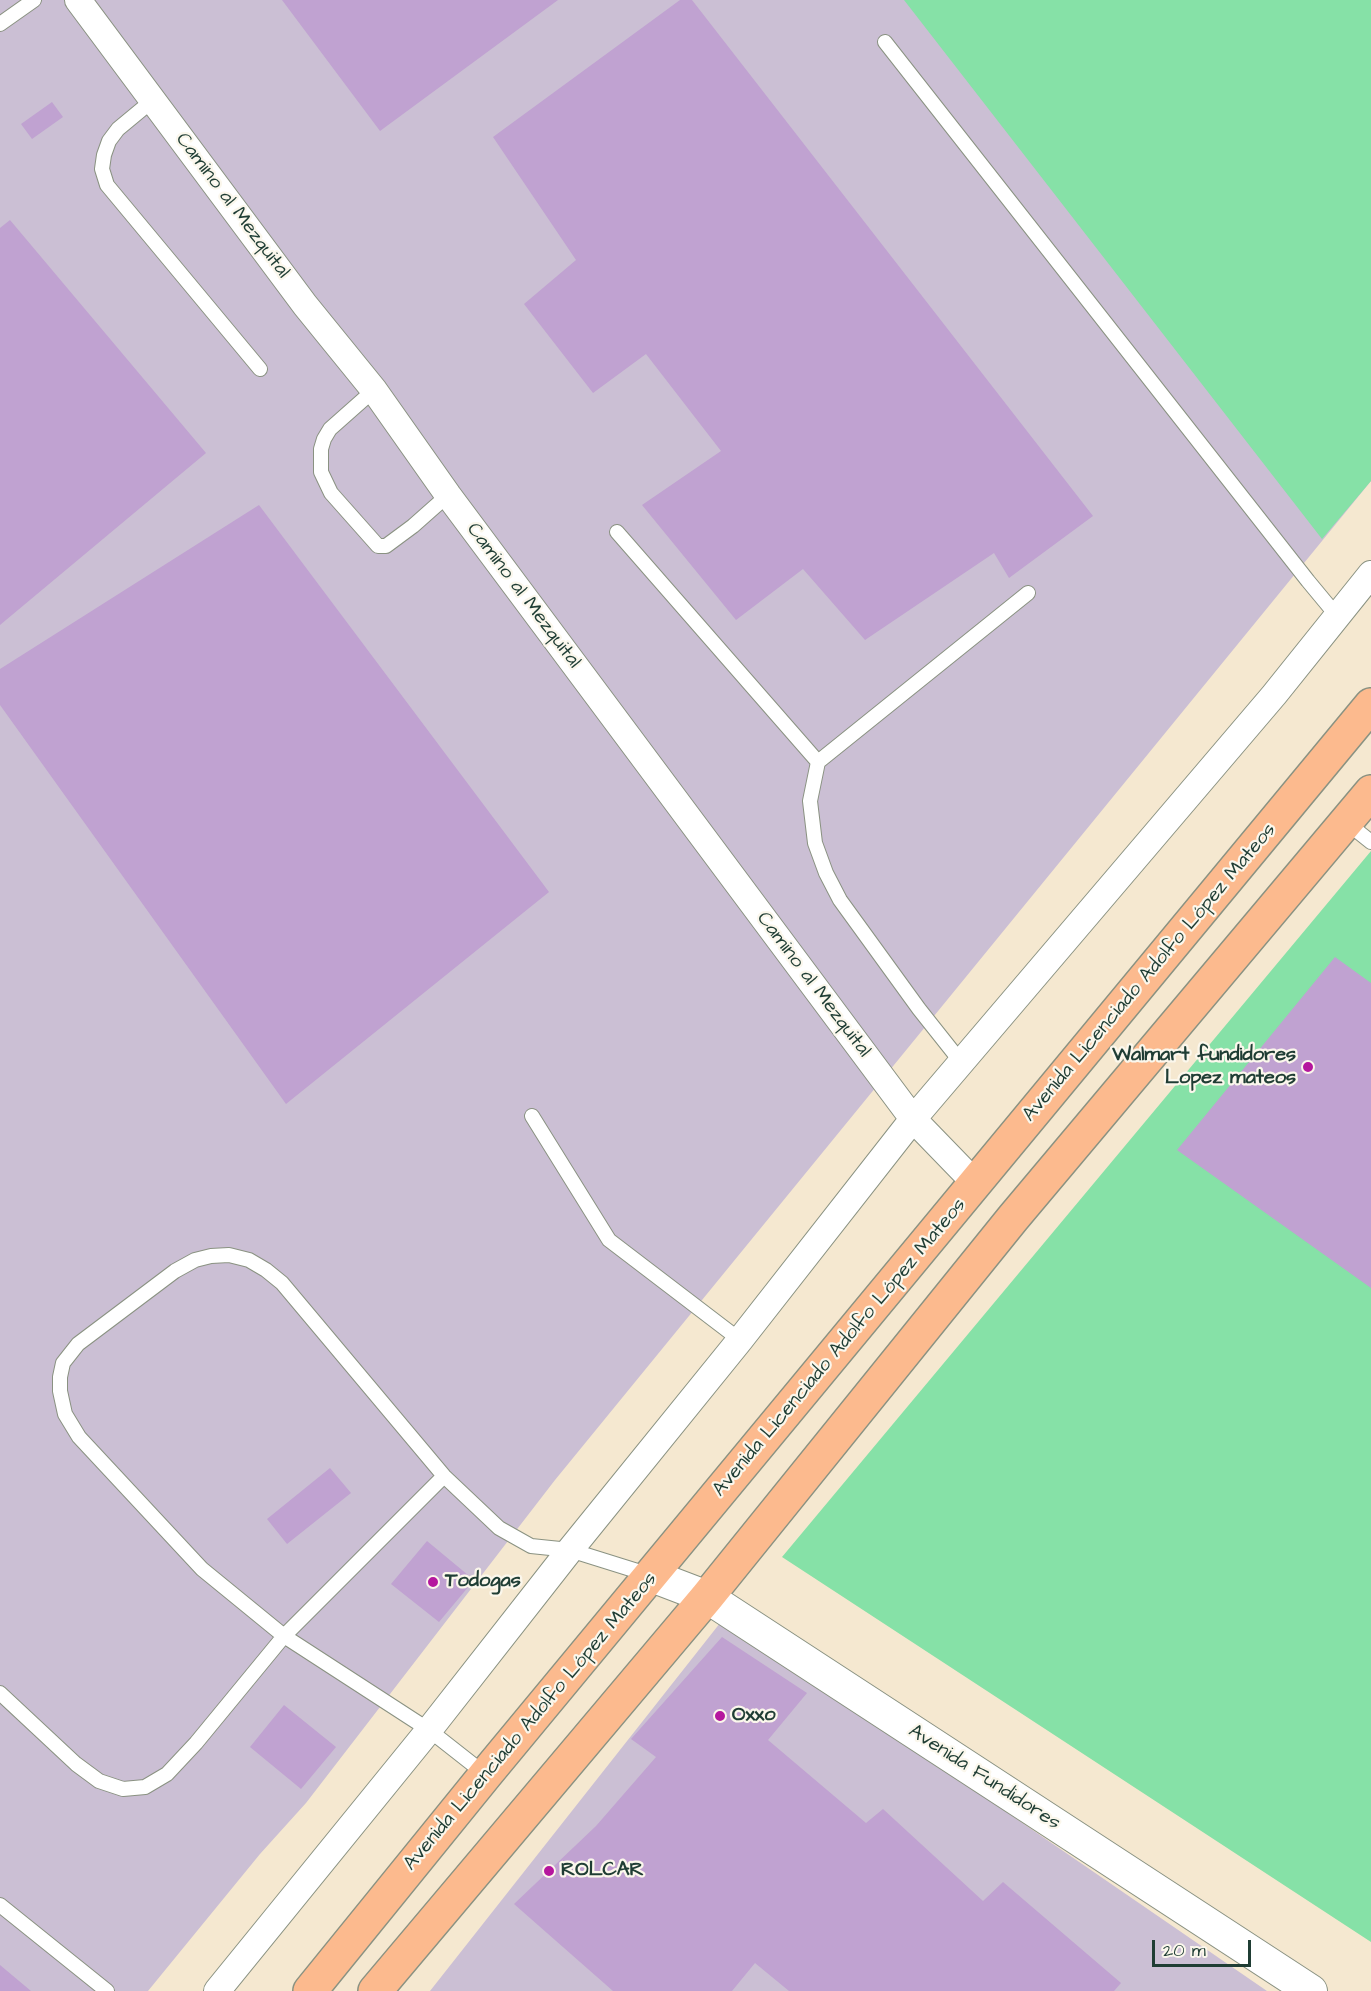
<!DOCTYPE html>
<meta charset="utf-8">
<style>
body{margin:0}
#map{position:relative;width:1371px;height:1991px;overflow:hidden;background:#f5e8d0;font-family:"Architects Daughter",sans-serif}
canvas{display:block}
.scale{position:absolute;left:1152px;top:1940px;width:99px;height:27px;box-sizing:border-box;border:3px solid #1f3d34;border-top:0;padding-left:8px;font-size:18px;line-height:21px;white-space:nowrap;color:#1f3d34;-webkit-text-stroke:4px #fbf7ec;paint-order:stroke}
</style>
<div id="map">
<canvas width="1371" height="1991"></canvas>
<div class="scale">20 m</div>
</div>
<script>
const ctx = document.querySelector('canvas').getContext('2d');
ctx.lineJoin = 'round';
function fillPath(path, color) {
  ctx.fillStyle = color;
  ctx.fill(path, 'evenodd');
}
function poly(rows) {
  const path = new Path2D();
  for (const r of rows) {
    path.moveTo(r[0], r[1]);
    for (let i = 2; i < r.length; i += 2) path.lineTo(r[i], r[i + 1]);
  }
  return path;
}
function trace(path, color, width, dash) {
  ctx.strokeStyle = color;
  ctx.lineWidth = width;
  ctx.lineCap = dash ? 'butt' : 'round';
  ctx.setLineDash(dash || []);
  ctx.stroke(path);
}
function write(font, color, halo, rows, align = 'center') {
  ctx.font = font + ' "Architects Daughter",sans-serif';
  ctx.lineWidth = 4.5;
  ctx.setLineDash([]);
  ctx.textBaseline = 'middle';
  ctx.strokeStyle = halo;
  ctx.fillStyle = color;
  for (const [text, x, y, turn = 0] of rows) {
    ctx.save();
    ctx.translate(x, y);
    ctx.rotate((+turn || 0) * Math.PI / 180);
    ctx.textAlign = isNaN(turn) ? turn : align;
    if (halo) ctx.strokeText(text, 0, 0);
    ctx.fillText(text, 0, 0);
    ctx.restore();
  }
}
fillPath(poly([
 [0,0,1371,0,1371,481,555,1480,306,1803,260,1854,148,1991,0,1991],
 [724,1618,1267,1991,430,1991]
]), '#cbbfd4');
fillPath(poly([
 [904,0,1371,0,1371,481,1322,539],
 [1371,851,1371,1942,782,1557]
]), '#86e1a7');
fillPath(poly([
 [282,0,558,0,380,131],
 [680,0,692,0,1093,516,1009,578,994,553,865,640,803,569,736,620,642,505,721,451,646,354,593,393,524,304,576,260,493,137],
 [52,102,63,117,32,139,21,124],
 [10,220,206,453,0,625,0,228],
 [259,505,549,892,286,1104,0,705,0,669],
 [1335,957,1371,983,1371,1288,1177,1150],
 [330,1468,351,1493,287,1544,267,1519],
 [427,1541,474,1580,439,1622,391,1584],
 [722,1637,807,1693,768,1740,866,1823,883,1809,983,1901,1003,1882,1121,1983,1114,1991,789,1991,755,1963,732,1991,613,1991,514,1904,596,1826,656,1757,631,1739],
 [284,1705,336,1747,301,1789,250,1747],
 [0,1965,31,1991,0,1991]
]), '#c0a2d1');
const service = poly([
 [0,24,34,0],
 [885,42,1308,581,1337,616],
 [153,100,118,129,109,141,104,155,102,169,107,185,260,369],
 [374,390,330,429,324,439,321,449,321,472,331,493,378,546,386,546,413,526,448,495],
 [617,532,818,762],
 [1346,822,1371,842],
 [961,1062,919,1009,840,900,826,873,815,843,810,801,818,762,1028,593],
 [532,1116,609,1240,740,1340],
 [0,1693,76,1764,99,1781,123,1789,145,1787,167,1774,196,1743,284,1636,444,1476],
 [485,1774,429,1730,284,1636,202,1569,79,1437,65,1414,60,1391,60,1377,63,1363,78,1344,175,1271,195,1260,211,1256,229,1255,249,1260,266,1270,282,1283,444,1476,499,1528,531,1546,570,1550,650,1575],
 [0,1905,107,1991]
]);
const minor = poly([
 [78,0,305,305,374,390,448,495,913,1119,976,1184],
 [217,1991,429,1730,570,1550,740,1340,913,1119,1274,695,1371,574]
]);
const tertiary = poly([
 [652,1576,707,1597,1311,1991]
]);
const primary = poly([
 [310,1991,486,1774,1371,705],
 [375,1991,707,1597,1013,1218,1371,792]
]);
trace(service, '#8a9282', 16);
trace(minor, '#8a9282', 28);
trace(tertiary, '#8a9282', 34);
trace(primary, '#8a9282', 36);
trace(service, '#fff', 14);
trace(minor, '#fff', 26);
trace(tertiary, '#fff', 32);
trace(primary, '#fcba8e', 33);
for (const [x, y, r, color] of [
 [1308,1067,6,"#b5179e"],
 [433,1582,6,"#b5179e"],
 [720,1716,6,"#b5179e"],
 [549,1871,6,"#b5179e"]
]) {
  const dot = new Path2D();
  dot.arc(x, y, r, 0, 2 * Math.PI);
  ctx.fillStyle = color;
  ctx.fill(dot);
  trace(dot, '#fbf7ec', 2);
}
write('20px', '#1f3d34', '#fbf7ec', [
 ["Camino al Mezquital",232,206,53],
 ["Camino al Mezquital",523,596,53],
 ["Avenida Licenciado Adolfo López Mateos",1150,973,-50],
 ["Camino al Mezquital",813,985,53],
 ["Avenida Licenciado Adolfo López Mateos",840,1348,-50],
 ["Avenida Licenciado Adolfo López Mateos",531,1722,-50],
 ["Avenida Fundidores",984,1778,33]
]);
write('bold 20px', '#1f3d34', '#fbf7ec', [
 ["Walmart fundidores",1296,1056,"right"],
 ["Lopez mateos",1296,1079,"right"],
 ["Todogas",445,1582],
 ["Oxxo",732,1716],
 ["ROLCAR",561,1871]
], 'left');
</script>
